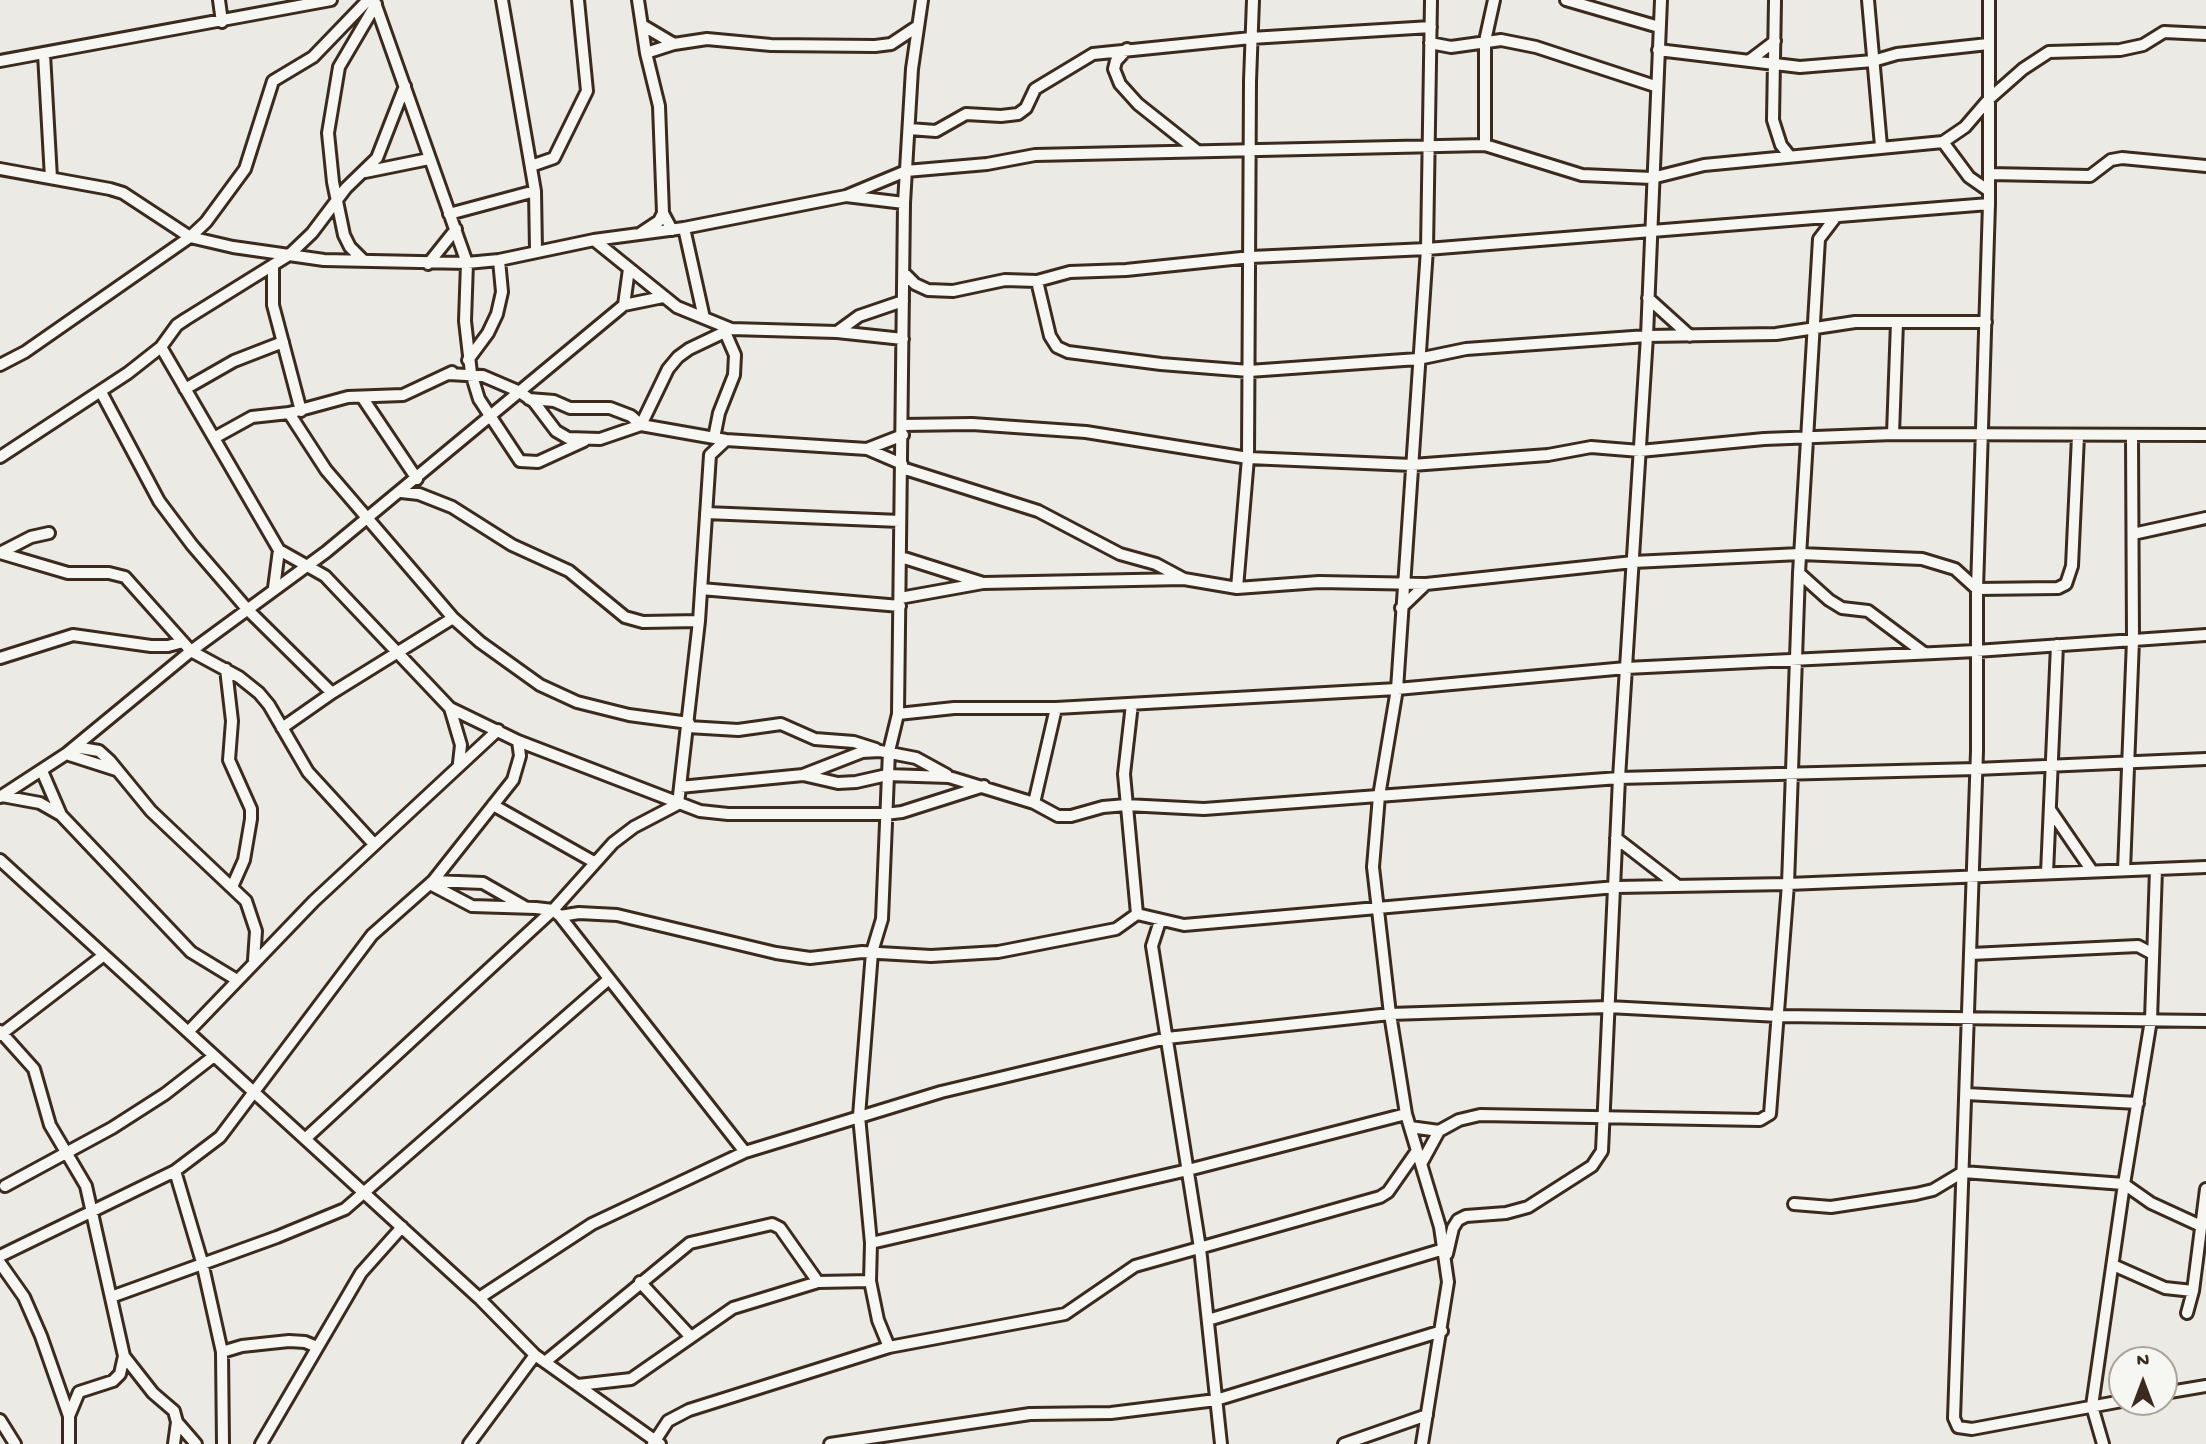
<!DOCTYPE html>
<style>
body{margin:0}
#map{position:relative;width:2206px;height:1444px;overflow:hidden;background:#ebeae5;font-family:"Gochi Hand",sans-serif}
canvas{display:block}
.north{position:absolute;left:2108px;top:1346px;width:70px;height:70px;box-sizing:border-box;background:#f6f6f2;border:2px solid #aba49d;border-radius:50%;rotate:0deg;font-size:19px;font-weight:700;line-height:28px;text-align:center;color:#3b2a1e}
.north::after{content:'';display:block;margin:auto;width:24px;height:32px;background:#3b2a1e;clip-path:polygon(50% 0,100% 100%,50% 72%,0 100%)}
</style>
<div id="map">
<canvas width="2206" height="1444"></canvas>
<div class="north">N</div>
</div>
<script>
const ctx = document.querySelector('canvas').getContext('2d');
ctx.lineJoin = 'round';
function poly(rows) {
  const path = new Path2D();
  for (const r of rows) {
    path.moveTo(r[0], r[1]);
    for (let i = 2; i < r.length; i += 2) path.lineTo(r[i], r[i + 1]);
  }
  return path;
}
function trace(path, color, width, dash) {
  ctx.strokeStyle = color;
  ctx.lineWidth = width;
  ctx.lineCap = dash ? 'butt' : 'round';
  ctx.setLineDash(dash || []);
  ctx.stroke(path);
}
const street = poly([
 [219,0,222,22],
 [374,0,467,263,465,321,471,373,479,399,520,461,538,462,584,441],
 [502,0,535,191,536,250],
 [638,0,646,53,659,106,663,213,672,230],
 [1566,0,1659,27],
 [1775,0,1773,120,1781,145,1789,155],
 [1868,0,1881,146],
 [1989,0,1989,204,1977,589,1977,751,1954,1418,1958,1427,1972,1429,2122,1401],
 [642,25,674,44],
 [1430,43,1451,47,1501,40,1536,47,1655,86],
 [1127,49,1116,61,1114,69,1120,84,1138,104,1196,150],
 [1658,50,1800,67,1873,61,1897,54,1988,44],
 [646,53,674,44,707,39,771,45,875,46,891,44,918,26],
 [44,54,51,178],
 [1750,60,1775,41],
 [0,61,331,0],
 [909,129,936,131,966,114,1001,116,1018,114,1026,108,1035,89,1093,54,1251,38,1431,27],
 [1943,142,1969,177,1989,191],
 [1485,145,1485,41,1494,0],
 [531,166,554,158,587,91,578,0],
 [0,169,110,189,123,193,190,237,233,247,324,260,467,263,499,260,594,240,684,228,846,196,906,171,987,164,1035,155,1485,145,1582,175,1652,178,1704,165,1943,142,1965,127,1989,99,2023,69,2049,52,2120,50,2143,45,2164,32,2206,34],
 [365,172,429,159],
 [1989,174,2090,176,2111,160,2122,158,2206,166],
 [846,196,904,203],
 [449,214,535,191],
 [684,228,704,318],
 [641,233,659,221,663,213],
 [594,240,677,307,731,329,837,332,903,339],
 [363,260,350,247,344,235,333,182,328,133,339,67,376,4],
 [428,264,456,229],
 [273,268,273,305,301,411],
 [904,273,915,284,928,290,953,291,1005,280,1037,281,1070,272,1126,270,1251,257,1427,249,1989,204],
 [1037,281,1050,336,1057,347,1068,352,1161,364,1249,371,1418,359,1466,349,1647,336,1776,334,1855,322,1986,322],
 [1648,298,1690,336],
 [624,305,629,269],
 [837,332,859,316,903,301],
 [161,347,279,550,325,576,450,708,518,741,700,811,728,814,885,814,902,812,984,786],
 [468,360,488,333,497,314,502,292,499,260],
 [0,365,25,352,190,237,206,222,245,169,273,81,313,57,368,0],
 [449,374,483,376,518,391,534,402,556,431,568,438,600,439,641,425,726,440,867,449,902,464],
 [185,389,234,361,283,342],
 [101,392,159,501,192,545,248,610,332,693],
 [362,397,417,479],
 [529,399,554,401,570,408,610,408,631,416,641,425],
 [289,413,326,470,453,618,480,642,540,685,577,702,629,715,689,723],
 [641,425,668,369,678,357,689,349,731,329],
 [903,425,972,424,1086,432,1248,458,1412,465,1548,455,1591,447,1640,451,1764,439,1893,434,2206,435],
 [1893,434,1897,322],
 [214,438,252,417,289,413,348,397,403,395,452,372],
 [714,438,719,413,734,375,735,355,725,332],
 [867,449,903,435],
 [0,457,128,373,161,347,177,325,186,319,289,255,312,233,346,188,377,158,405,86],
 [902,468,1038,511,1120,554,1156,564,1184,579],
 [401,492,419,494,452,507,512,545,569,571,625,617,643,622,699,621],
 [706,513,900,521],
 [2133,534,2206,518],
 [0,553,68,573,109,573,125,577,191,651,239,677,259,693,269,705,308,772,373,843],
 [0,553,31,537,49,533],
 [901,557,983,583],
 [1799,573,1829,600,1842,608,1868,611,1924,653],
 [274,588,279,550],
 [1237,588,1248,458,1250,81,1253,0],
 [701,589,900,606],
 [900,598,983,583,1184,579,1237,588,1319,582,1426,584,1633,562,1800,554,1922,559,1955,569,1977,589,2058,588,2066,584,2072,566,2078,436],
 [1401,608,1426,584],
 [0,658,73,635,151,646,168,646,183,642],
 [226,669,232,721,229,760,251,809,251,819,244,860,232,887],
 [450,708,461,745,459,763],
 [898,714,954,708,1056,708,1397,689,1626,668,1976,651,2206,635],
 [688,727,738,730,781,724,815,739,854,742,876,749],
 [282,728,332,693,453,618],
 [75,747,99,751,110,761,151,811,246,901,256,931,254,960],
 [66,754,116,770],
 [42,771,61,815],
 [803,775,838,783,856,782,887,775,949,777,1034,803,1058,816,1071,816,1103,807,1126,805,1204,809,1619,778,1976,769,2206,759],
 [680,787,803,775,862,752,880,751,916,758,947,775],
 [2,796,40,803,61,815,191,952,237,980],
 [0,797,66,754,191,651,326,552,624,305,663,297],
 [1034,803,1056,708],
 [678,804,699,621,710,455,726,440],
 [493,805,594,862],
 [2051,811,2092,871],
 [1616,838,1678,886],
 [0,860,479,1298,535,1355,660,1444],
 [2124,870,2133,640,2132,436],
 [2047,873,2057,645],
 [433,881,483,883,525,907],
 [430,884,472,906,536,908,553,910,560,916,745,1152],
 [1137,914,1184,925,1616,887,1788,884,2206,867],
 [560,916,579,913,617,915,776,953,810,958,862,952,931,956,998,952,1116,929,1137,914,1124,774,1132,704],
 [1160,921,1152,946,1200,1248,1221,1444],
 [1971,954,2138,946,2153,954],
 [0,1031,34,1069,50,1125,86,1186,124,1356,153,1393,174,1411,177,1422,174,1444],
 [188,1032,314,901,498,730],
 [0,1035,104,955],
 [1966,1094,2138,1103],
 [1410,1127,1439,1131],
 [305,1139,553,910,613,843,634,827,678,804],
 [1421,1164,1439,1131,1459,1120,1480,1115,1760,1120,1770,1114,1788,884,1799,573,1819,239,1835,218],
 [175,1171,202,1262,222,1352,223,1444],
 [5,1186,112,1128,165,1094,214,1056],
 [1794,1204,1831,1207,1916,1194,1933,1190,1963,1172,2124,1184,2151,1020,2156,869],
 [871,1243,1188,1170,1406,1114],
 [1447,1254,1453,1228,1458,1220,1466,1216,1506,1213,1528,1207,1592,1166,1602,1151,1619,778,1647,336,1661,0],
 [0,1256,175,1171,220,1137,372,935,433,881,513,780,520,756,518,741],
 [0,1263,24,1297,41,1336,69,1416,69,1444],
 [2113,1265,2165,1288,2193,1291],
 [640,1282,690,1336],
 [111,1297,277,1237,345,1209,609,979],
 [479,1298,592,1224,745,1152,941,1092,1167,1038,1390,1014,1608,1007,1779,1016,2206,1021],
 [2187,1313,2193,1291,2206,1189],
 [1208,1320,1444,1249],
 [889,1347,878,1320,870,1281,871,1243,859,1116,872,952,882,919,889,751,898,714,904,203,912,69,922,0],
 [222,1352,242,1346,289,1341,305,1342,317,1347],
 [545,1362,690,1243,772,1224,780,1228,818,1282],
 [578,1385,631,1379,733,1308,818,1282,870,1281],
 [2164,1393,2206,1386],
 [69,1416,79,1392,113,1381,120,1374,124,1356],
 [0,1420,15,1444],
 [177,1422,196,1444],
 [261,1444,361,1273,402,1227],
 [469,1444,535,1355],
 [653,1444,668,1421,689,1410,889,1347,1065,1314,1135,1266,1380,1197,1388,1192,1416,1152],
 [830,1444,1030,1414,1111,1413,1216,1400,1442,1331],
 [1344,1444,1427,1415],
 [1422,1444,1448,1282,1440,1227,1406,1114,1390,1014,1373,867,1379,796,1397,689,1427,249,1431,0],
 [2103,1444,2092,1406,2124,1184,2151,1203,2201,1226]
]);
trace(street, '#3b2a1e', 16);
trace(street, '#f6f6f2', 10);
</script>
